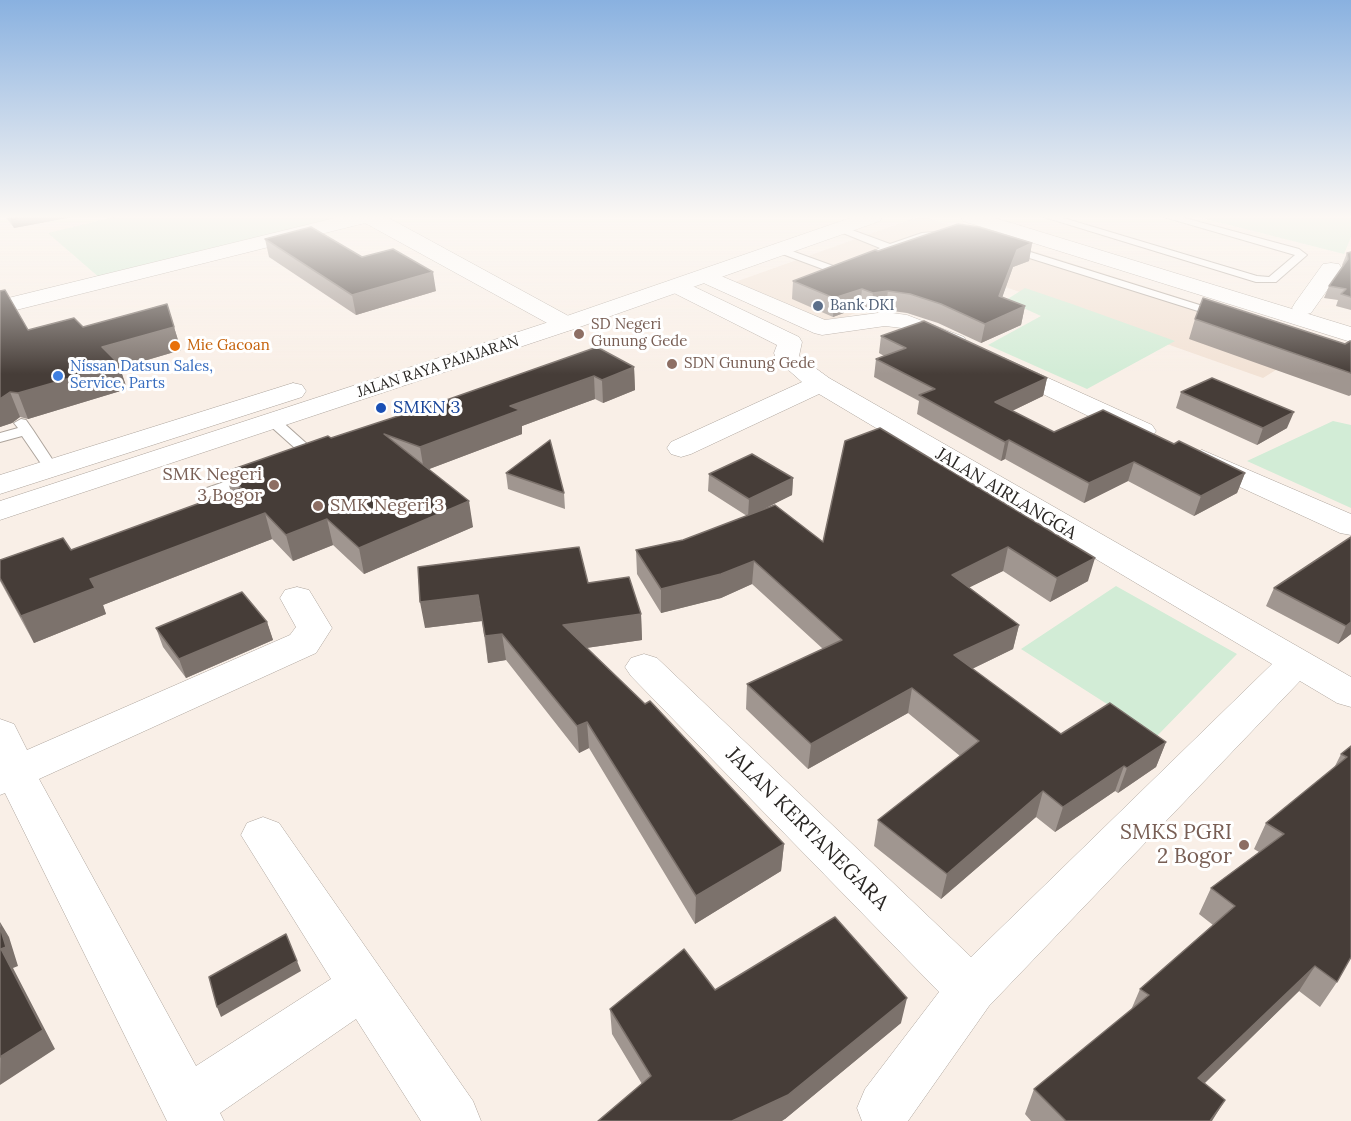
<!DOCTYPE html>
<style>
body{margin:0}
canvas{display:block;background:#f9efe7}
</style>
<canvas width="1351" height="1121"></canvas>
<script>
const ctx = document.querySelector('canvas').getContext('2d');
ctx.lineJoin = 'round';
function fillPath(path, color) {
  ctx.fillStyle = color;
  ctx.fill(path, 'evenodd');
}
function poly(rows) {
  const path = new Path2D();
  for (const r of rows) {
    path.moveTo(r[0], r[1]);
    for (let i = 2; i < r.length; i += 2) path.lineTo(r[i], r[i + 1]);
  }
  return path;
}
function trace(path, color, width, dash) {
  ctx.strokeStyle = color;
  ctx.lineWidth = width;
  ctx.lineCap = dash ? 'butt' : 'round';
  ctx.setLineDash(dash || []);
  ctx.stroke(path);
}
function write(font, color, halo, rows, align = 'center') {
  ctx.font = font + ' Lora,serif';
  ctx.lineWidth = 6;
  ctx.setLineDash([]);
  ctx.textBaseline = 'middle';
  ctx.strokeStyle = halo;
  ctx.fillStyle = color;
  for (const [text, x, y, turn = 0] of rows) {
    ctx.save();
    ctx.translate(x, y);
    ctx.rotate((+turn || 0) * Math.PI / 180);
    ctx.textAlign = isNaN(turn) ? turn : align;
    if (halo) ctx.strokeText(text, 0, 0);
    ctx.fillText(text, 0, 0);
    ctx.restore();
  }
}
fillPath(poly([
 [918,217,925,217,1321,342,1263,378,966,273,828,323,735,282]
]), '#f2e2d5');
fillPath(poly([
 [115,217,342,217,101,279,48,233],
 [1198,217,1351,217,1351,237,1344,254],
 [1025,288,1072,304,1175,341,1087,389,988,345,1041,316,1006,300],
 [1333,421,1351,425,1351,508,1247,461],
 [1116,586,1237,654,1157,736,1021,649]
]), '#d2ecd6');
const service = poly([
 [1044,217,1060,217,1257,276,1269,277,1295,255,1164,217,1181,217,1299,249,1307,255,1276,282,1256,282,1044,217],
 [841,226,890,244,922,233,945,231,950,234,945,237,923,239,878,255,873,252,880,248,838,231,836,229,841,226],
 [1008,245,1225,313,1227,315,1225,317,1217,317,1004,250,1004,246,1008,245],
 [781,247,836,267,837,269,836,271,828,271,777,252,776,250,781,247],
 [273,417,278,418,316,452,318,455,316,458,306,458,268,424,266,421,273,417],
 [21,419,26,420,33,430,58,468,56,471,46,471,22,436,0,442,0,433,18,428,14,423,21,419],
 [250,473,255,474,257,477,255,480,206,498,198,493,201,490,250,473]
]);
const minor = poly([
 [339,217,387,217,574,319,578,324,574,329,566,331,558,329,365,223,0,314,0,300,339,217],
 [1331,263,1339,264,1342,269,1311,313,1303,315,1295,313,1292,308,1295,303,1323,264,1331,263],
 [707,270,825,320,885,312,907,315,964,337,967,342,964,347,955,349,902,328,885,326,822,335,814,333,699,281,696,276,699,271,707,270],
 [678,279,799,337,802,342,799,356,829,378,1351,677,1351,707,1337,703,1300,681,989,1006,908,1121,862,1121,857,1108,865,1089,939,992,631,676,625,667,631,658,644,654,657,658,971,957,1272,664,819,394,691,454,681,457,671,454,667,448,671,442,802,382,776,359,774,353,777,345,670,291,667,286,670,281,678,279],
 [1004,358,1152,425,1156,431,1152,437,1142,439,1132,437,995,371,991,366,995,361,1004,358],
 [1202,450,1351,514,1351,535,1340,533,1192,465,1188,459,1192,453,1202,450],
 [297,587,309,590,332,628,316,653,39,779,196,1066,331,979,241,835,247,823,263,817,279,823,473,1101,481,1121,421,1121,356,1019,220,1113,224,1121,167,1121,5,793,0,795,0,719,14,724,27,750,290,635,296,627,280,598,285,590,297,587]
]);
const primary = poly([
 [961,217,992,217,1351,327,1351,342,963,221,961,217]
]);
const trunk = poly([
 [853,217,882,217,880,221,574,329,0,520,0,501,558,319,853,217],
 [293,383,302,385,306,391,302,397,0,494,0,475,293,383]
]);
trace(service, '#aea59d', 2);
trace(minor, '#aea59d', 1);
trace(primary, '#aea59d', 1);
trace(trunk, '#aea59d', 1);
fillPath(service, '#fff');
fillPath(minor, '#fff');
fillPath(primary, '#fff');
fillPath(trunk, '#fff');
fillPath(poly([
 [6,217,72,217,14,228],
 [265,239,362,257,436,291,356,315,269,257],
 [1032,243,1029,261,1013,267,1002,297,1025,306,1021,325,981,343,938,323,907,313,885,310,871,312,860,307,833,317,792,299,793,281,878,251],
 [1351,252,1351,310,1336,306,1338,300,1324,298,1329,286,1343,266,1342,265,1347,253],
 [0,291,28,330,83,327,167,304,181,350,120,368,127,389,28,419,20,417,12,423,0,427],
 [1195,319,1345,344,1351,341,1351,395,1349,396,1189,339],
 [881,336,1047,378,1043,396,1012,411,1054,432,1174,444,1245,473,1237,493,1194,516,1128,481,1084,503,1005,459,1001,461,917,414,919,401,874,377,876,359,884,356,879,353],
 [634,367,635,390,603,403,595,399,522,426,522,434,429,469,473,527,364,574,333,545,293,561,272,539,103,605,106,614,34,643,0,581,0,560,71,550,231,492,225,472,331,438,438,403],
 [1181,392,1287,428,1257,445,1176,408],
 [845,441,1088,581,1050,602,1003,571,969,587,1019,625,1013,649,972,669,1061,734,1166,742,1156,767,1118,793,1115,791,1055,832,1036,817,941,899,874,846,878,820,960,756,908,713,808,769,746,709,747,684,823,649,752,584,721,598,661,613,637,574,636,550,683,540,747,516,708,491,709,474,793,478,792,495,759,511,823,542],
 [506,473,564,493,565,509,508,489],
 [1351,537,1351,634,1338,644,1266,606,1274,588],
 [588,583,641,614,642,640,586,648,784,844,781,871,695,924,589,748,579,753,506,660,488,663,482,621,425,628],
 [267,622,273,640,186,678,163,647,156,628],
 [1351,746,1337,982,1320,1007,1299,991,1204,1084,1212,1121,1031,1121,1025,1114,1034,1089,1131,1010,1140,989,1213,925,1199,914,1211,888,1259,852,1254,849,1266,823,1334,768,1341,754],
 [715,990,901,1023,785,1119,642,1084,612,1034,610,1009]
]), '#a09690');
fillPath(poly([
 [33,217,72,217,14,228,11,221],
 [1032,243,1029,261,1013,267,996,315,999,296,1017,250],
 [433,272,436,291,356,315,352,295],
 [862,289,860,307,833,317,834,298],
 [888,291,885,310,871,312,873,293],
 [1025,306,1021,325,981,343,985,324],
 [174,327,181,350,120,368,127,389,28,419,18,393,102,347],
 [634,367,635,390,603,403,602,380],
 [594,376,595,399,522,426,522,434,424,471,420,447,510,406],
 [1047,378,1043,396,991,421,995,402],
 [10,392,20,417,12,423,0,427,0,399],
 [1294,412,1287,428,1257,445,1263,428],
 [1009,440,1005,459,1001,461,1005,442],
 [1134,462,1128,481,1084,503,1089,483],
 [1245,473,1237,493,1194,516,1201,496],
 [793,478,792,495,748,517,749,499],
 [469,501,473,527,364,574,359,548],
 [265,513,272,539,103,605,106,614,34,643,21,616,90,579],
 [327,519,333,545,293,561,286,535],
 [1008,547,1003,571,948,598,952,575],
 [1095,558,1088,581,1050,602,1057,578],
 [754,561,752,584,721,598,661,613,661,589],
 [478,595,482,621,425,628,420,602],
 [641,614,642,640,565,651,563,625],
 [267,622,273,640,186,678,179,659],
 [1351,622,1351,634,1338,644,1346,626],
 [1019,625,1013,649,949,680,954,655],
 [502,634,506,660,488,663,485,636],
 [912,688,908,713,808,769,811,744],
 [587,722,589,748,579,753,577,726],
 [1166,742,1156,767,1118,793,1127,768],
 [1124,766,1115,791,1055,832,1063,807],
 [1043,791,1036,817,941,899,947,874],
 [784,844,781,871,695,924,696,896],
 [0,922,9,937,18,966,13,968,55,1049,0,1085,1,949],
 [297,961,301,971,221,1017,217,1007],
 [1315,966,1299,991,1184,1103,1198,1078],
 [907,998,901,1023,785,1119,782,1121,732,1121],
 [1225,1100,1212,1121,1210,1121]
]), '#7c726c');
const building = poly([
 [8,217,33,217,11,221,8,217],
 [958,224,979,227,1032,243,1017,250,999,296,1025,306,985,324,941,304,910,294,888,291,873,293,862,289,834,298,793,281,875,250,878,251,958,224],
 [311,227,362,257,393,249,433,272,352,295,265,239,311,227],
 [1351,252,1351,297,1341,294,1346,289,1329,286,1348,259,1347,253,1351,252],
 [5,290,28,330,74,318,83,327,167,304,174,327,102,347,119,364,18,393,10,392,0,399,0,291,5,290],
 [1203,298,1345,344,1350,341,1351,341,1351,373,1195,319,1203,298],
 [924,321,1047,378,995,402,1054,432,1103,410,1174,444,1179,441,1245,473,1201,496,1134,462,1089,483,1009,440,1005,442,919,395,935,389,876,359,906,348,881,336,924,321],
 [597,347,634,367,602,380,594,376,510,406,520,410,420,447,384,434,469,501,359,548,327,519,286,535,265,513,90,579,95,588,21,616,0,578,0,560,63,538,71,550,241,488,225,472,328,436,331,438,438,403,597,347],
 [1212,378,1294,412,1263,428,1181,392,1212,378],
 [880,428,1095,558,1057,578,1008,547,952,575,1019,625,954,655,1061,734,1110,703,1166,742,1127,768,1124,766,1063,807,1043,791,947,874,878,820,979,741,912,688,811,744,747,684,842,640,754,561,721,574,661,589,636,550,683,540,775,505,823,542,845,441,880,428],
 [550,440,564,493,506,473,550,440],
 [752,454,793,478,749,499,709,474,752,454],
 [1351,537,1351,622,1346,626,1274,588,1351,537],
 [579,547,588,583,629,577,641,614,563,625,645,704,650,701,784,844,696,896,587,722,577,726,502,634,485,636,478,595,420,602,418,567,579,547],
 [242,592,267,622,179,659,156,628,242,592],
 [1351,746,1351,957,1337,982,1315,966,1198,1078,1225,1100,1210,1121,1066,1121,1034,1089,1149,995,1140,989,1235,906,1211,888,1284,834,1266,823,1347,757,1341,754,1351,746],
 [835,917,907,998,788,1095,732,1121,598,1121,651,1076,610,1009,684,949,715,990,835,917],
 [0,927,6,947,1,949,43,1030,0,1057,0,927],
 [286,934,297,961,217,1007,209,977,286,934]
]);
fillPath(building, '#463d38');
trace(building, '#7c726c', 1.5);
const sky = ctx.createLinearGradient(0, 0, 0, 374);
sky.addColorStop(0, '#89b1e0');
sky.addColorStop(0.58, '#fcf8f4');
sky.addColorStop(1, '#fcf8f400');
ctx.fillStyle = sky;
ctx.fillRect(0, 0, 1351, 374);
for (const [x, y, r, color] of [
 [818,306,6,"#5c6f8a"],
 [579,334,6,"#8d6e63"],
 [175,346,6,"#e8710a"],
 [672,364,6,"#8d6e63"],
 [58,376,6,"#3f7fe0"],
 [381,408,6,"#1a4fb4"],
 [274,485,6,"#8d6e63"],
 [318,506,6,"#8d6e63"],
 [1244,845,6,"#8d6e63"]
]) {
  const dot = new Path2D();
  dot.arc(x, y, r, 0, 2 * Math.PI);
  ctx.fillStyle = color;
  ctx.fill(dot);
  trace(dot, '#fff', 2);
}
write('15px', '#4e5e75', '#fff', [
 ["Bank DKI",830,306]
], 'left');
write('15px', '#785e54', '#fff', [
 ["SD Negeri",591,325],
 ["Gunung Gede",591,342],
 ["SDN Gunung Gede",684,364]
], 'left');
write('15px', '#c56008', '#fff', [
 ["Mie Gacoan",187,346]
], 'left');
write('15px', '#366cbe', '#fff', [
 ["Nissan Datsun Sales,",70,367],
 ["Service, Parts",70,384]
], 'left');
write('15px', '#292623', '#fff', [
 ["JALAN RAYA PAJAJARAN",438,367,-18]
]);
write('18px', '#164399', '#fff', [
 ["SMKN 3",393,408]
], 'left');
write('18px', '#785e54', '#fff', [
 ["SMK Negeri",262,475],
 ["3 Bogor",262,496],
 ["SMK Negeri 3",330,506,"left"]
], 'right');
write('18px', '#292623', '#fff', [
 ["JALAN AIRLANGGA",1006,494,31]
]);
write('21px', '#292623', '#fff', [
 ["JALAN KERTANEGARA",807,829,45]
]);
write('21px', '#785e54', '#fff', [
 ["SMKS PGRI",1232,833],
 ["2 Bogor",1232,857]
], 'right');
</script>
